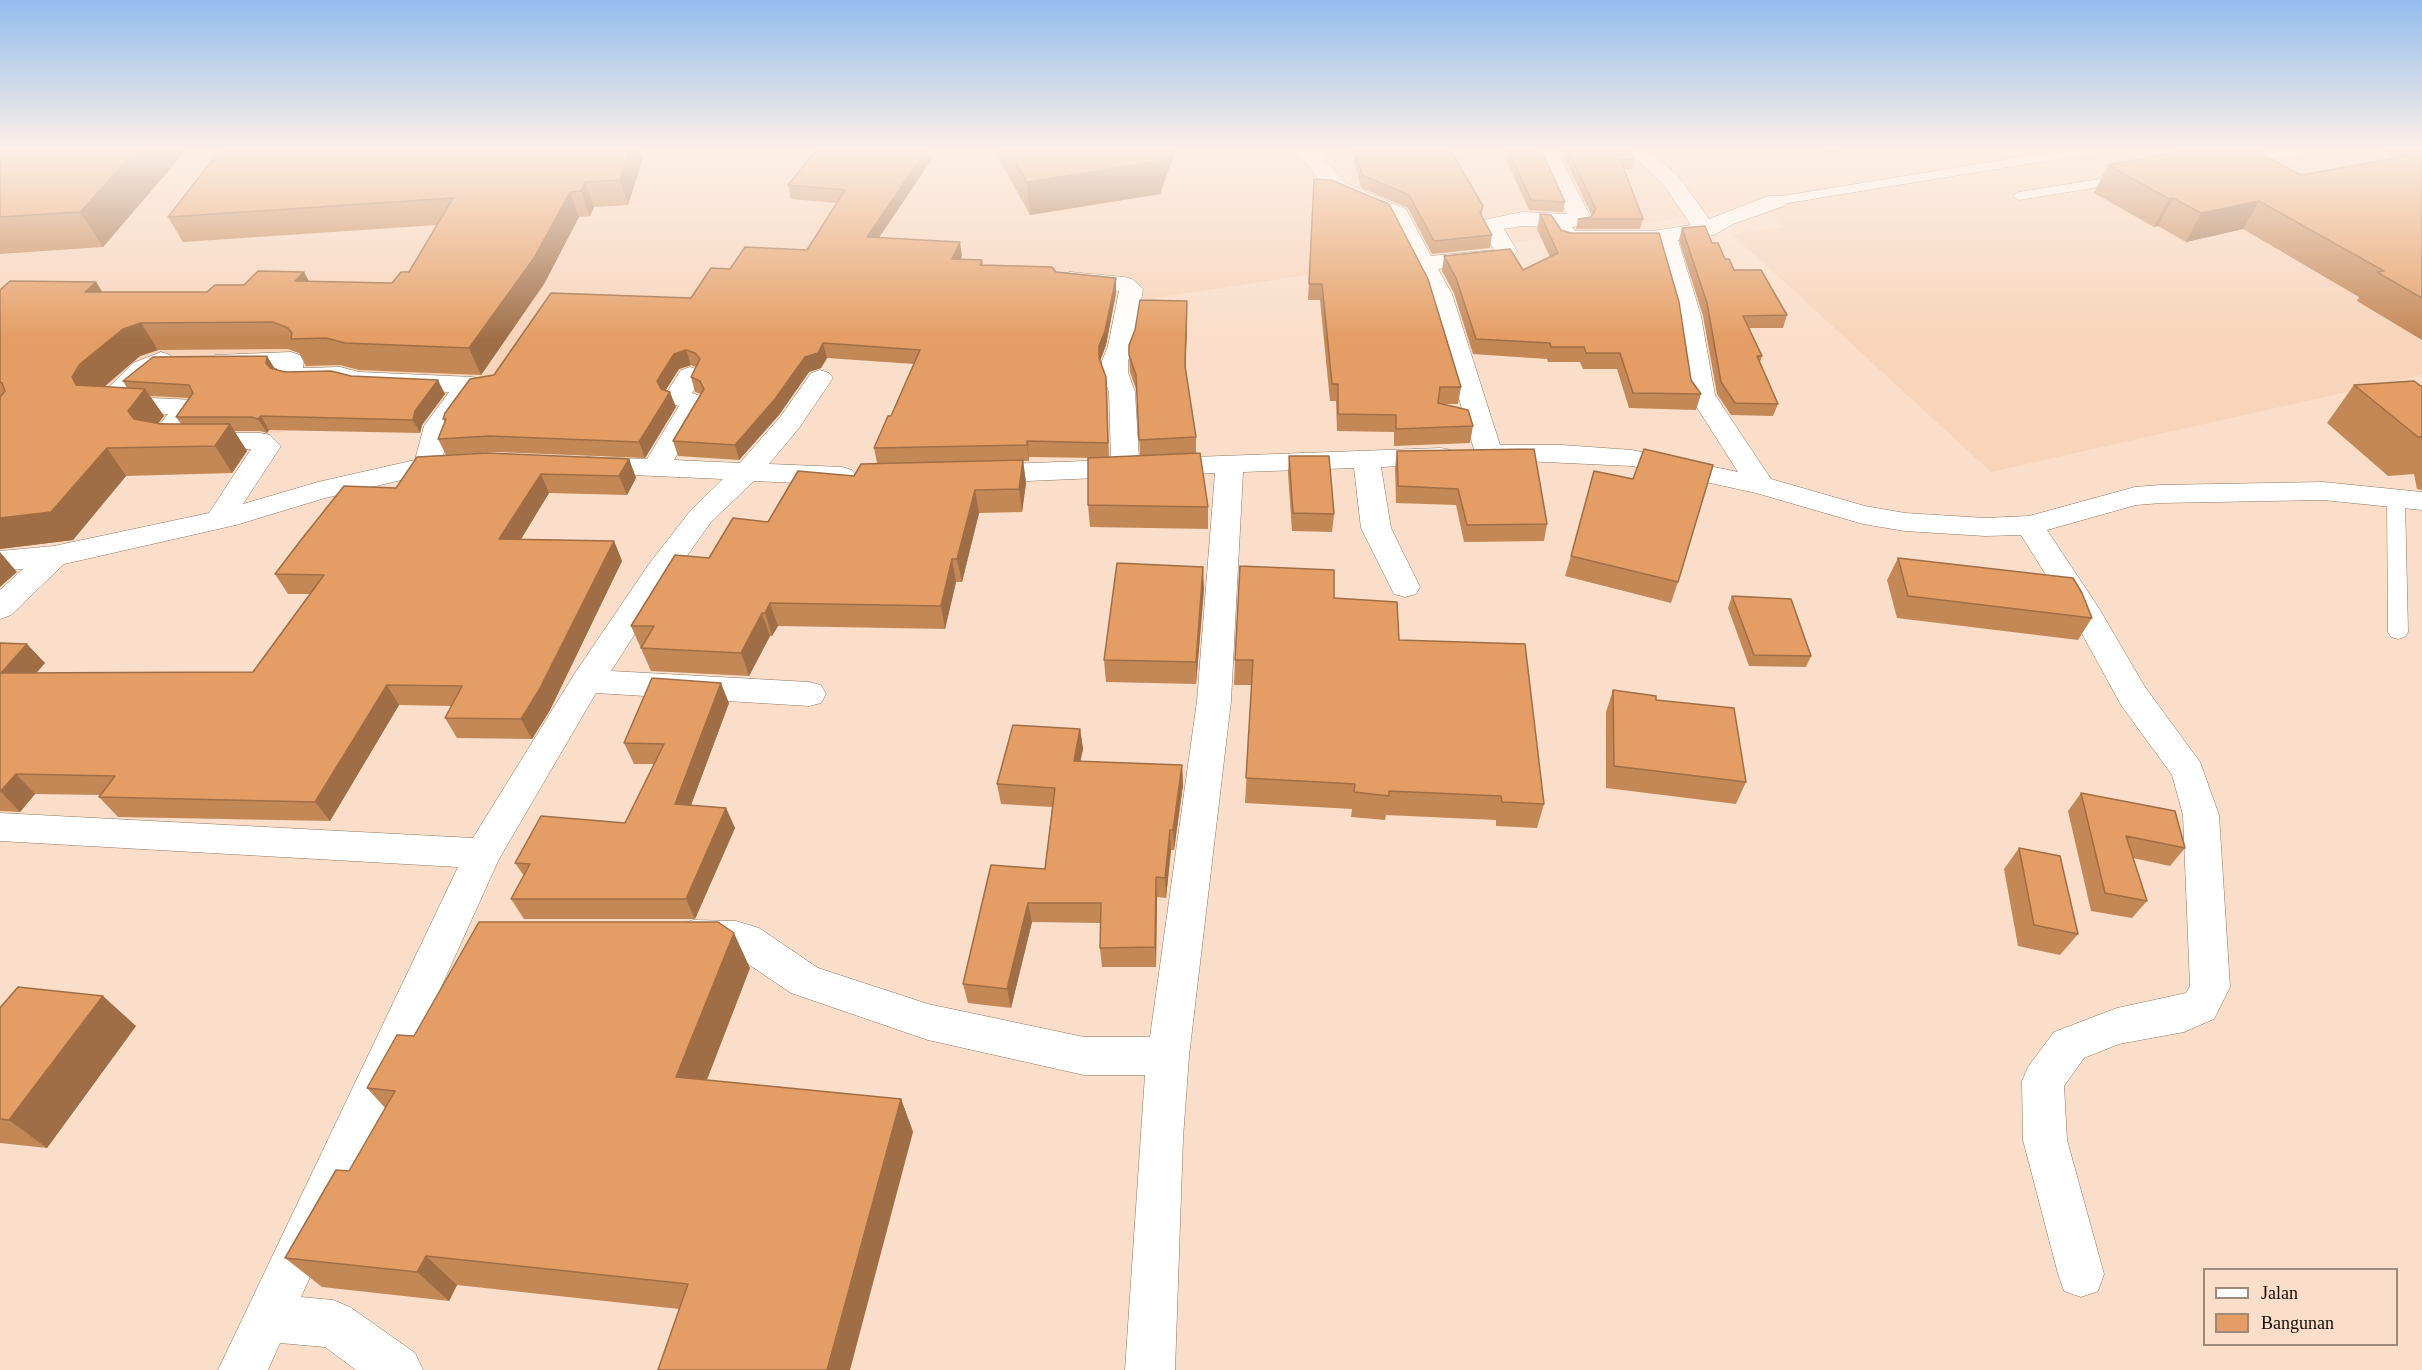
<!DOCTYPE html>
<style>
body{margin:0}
#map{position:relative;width:2422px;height:1370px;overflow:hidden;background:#fadec9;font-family:"Times New Roman",serif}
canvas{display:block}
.legend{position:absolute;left:2203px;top:1268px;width:195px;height:78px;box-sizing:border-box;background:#fadec9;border:2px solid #9e8a7b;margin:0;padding:8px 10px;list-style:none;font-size:18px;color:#140b05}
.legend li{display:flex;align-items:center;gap:12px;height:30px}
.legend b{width:30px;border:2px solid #9e8a7b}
</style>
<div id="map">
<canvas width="2422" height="1370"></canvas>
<ul class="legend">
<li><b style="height:8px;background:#fff"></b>Jalan</li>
<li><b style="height:16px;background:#e49d64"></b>Bangunan</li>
</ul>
</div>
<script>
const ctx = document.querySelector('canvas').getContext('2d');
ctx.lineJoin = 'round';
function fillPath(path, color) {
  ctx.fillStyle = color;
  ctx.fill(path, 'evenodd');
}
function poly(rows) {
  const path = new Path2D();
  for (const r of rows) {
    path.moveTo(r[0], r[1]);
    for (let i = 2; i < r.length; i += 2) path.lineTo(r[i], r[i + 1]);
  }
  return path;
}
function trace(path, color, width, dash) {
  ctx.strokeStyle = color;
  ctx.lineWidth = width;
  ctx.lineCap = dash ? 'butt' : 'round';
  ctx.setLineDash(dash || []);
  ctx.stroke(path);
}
fillPath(poly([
 [0,148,2422,148,2422,375,1991,472,1732,234,1782,227,1764,205,0,475]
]), '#f7d4ba');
const lane = poly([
 [2076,148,2106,148,2100,152,1776,205,1769,201,1776,197,2076,148],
 [2288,148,2318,148,2312,152,2236,164,2229,160,2236,156,2288,148],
 [2125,175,2130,176,2130,182,2019,200,2012,196,2019,192,2125,175],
 [2396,493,2405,499,2408,632,2405,637,2398,639,2391,637,2388,632,2387,499,2396,493]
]);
const street = poly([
 [1294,148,1315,148,1345,183,1406,209,1431,256,1494,250,1480,225,1483,220,1522,212,1567,214,1540,157,1539,148,1559,148,1560,157,1592,220,1589,225,1572,227,1575,231,1653,231,1691,225,1664,185,1625,148,1647,148,1679,177,1709,219,1768,196,1784,196,1787,201,1784,206,1733,224,1714,235,1678,240,1701,316,1715,395,1771,479,1865,506,1905,513,1985,518,2029,516,2135,487,2161,485,2323,482,2422,492,2422,510,2323,500,2161,503,2136,505,2047,530,2100,610,2145,687,2200,762,2219,815,2230,987,2214,1019,2184,1032,2119,1044,2084,1058,2064,1086,2067,1140,2104,1274,2098,1291,2081,1297,2064,1291,2058,1274,2023,1140,2022,1081,2028,1067,2054,1032,2117,1008,2186,993,2190,986,2183,815,2172,775,2121,705,2075,621,2021,535,1985,536,1905,531,1863,524,1756,493,1632,466,1479,459,1475,453,1428,294,1389,218,1329,193,1294,148],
 [1522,226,1550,227,1560,243,1568,245,1657,245,1677,316,1689,395,1738,472,1632,450,1562,445,1500,445,1452,294,1438,269,1511,261,1517,251,1504,229,1522,226],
 [1070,272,1124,277,1132,279,1143,289,1134,346,1128,361,1128,372,1135,392,1139,459,1441,448,1451,450,1455,456,1451,462,1441,464,1381,467,1391,528,1420,587,1416,594,1405,597,1394,594,1361,528,1354,468,1243,472,1231,701,1189,1056,1183,1138,1175,1370,1125,1370,1145,1075,1084,1075,928,1040,791,993,735,955,693,954,679,949,674,937,679,925,693,920,736,921,759,928,818,968,928,1004,1084,1037,1150,1037,1197,701,1215,473,980,483,970,480,966,474,970,468,980,465,1111,460,1109,392,1102,372,1102,361,1108,346,1119,291,1062,284,1058,279,1062,274,1070,272],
 [161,352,170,355,174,360,170,365,151,373,128,397,196,400,200,406,181,433,260,433,270,435,281,446,243,504,318,482,415,460,424,426,449,392,358,388,339,383,294,384,280,380,276,375,277,368,215,365,211,360,215,355,291,352,300,355,304,360,303,368,340,367,359,372,472,377,481,379,485,385,476,392,450,427,443,456,462,458,466,464,462,470,427,474,325,498,236,525,64,564,11,615,0,619,0,590,23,569,0,571,0,551,54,546,209,513,251,449,179,449,153,444,149,438,168,414,97,411,93,405,97,399,133,363,161,352],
 [690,367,699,370,703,375,692,393,703,397,707,403,674,460,740,463,781,416,811,373,820,370,829,373,833,378,799,428,769,464,842,467,852,470,856,476,852,482,842,485,754,481,711,522,671,578,611,671,809,682,821,685,826,694,821,703,809,706,596,693,499,859,301,1297,333,1300,350,1307,415,1353,423,1370,356,1370,325,1347,280,1343,268,1370,218,1370,458,867,0,841,0,813,473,838,575,673,649,564,691,510,723,479,587,473,577,471,573,465,577,459,587,457,647,459,679,406,668,403,664,397,681,370,690,367]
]);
trace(lane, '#8f7663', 1);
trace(street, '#8f7663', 1);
fillPath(lane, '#fff');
fillPath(street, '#fff');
fillPath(poly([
 [0,148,188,148,103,247,0,254],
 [993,148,1176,148,1160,194,1030,215],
 [1351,148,1449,148,1483,206,1482,216,1492,235,1490,248,1432,254,1408,208,1361,188],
 [1501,148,1540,148,1565,202,1563,212,1529,210],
 [1560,148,1628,148,1634,159,1632,169,1624,169,1643,219,1640,229,1576,229,1578,219,1591,217,1592,216],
 [1820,148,1866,148,1828,154],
 [2376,148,2422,148,2422,340,2357,301,2359,297,2243,229,2186,242,2158,226,2154,227,2094,193,2108,165,2301,175,2396,158],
 [644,154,628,205,594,207,590,216,579,217,544,284,481,375,359,370,340,365,306,366,299,353,288,349,158,350,140,356,104,387,127,388,123,381,275,369,285,372,351,376,445,394,422,425,420,433,269,430,267,433,260,431,234,431,247,451,232,473,126,476,73,540,0,549,0,290,96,282,102,292,207,292,244,285,310,282,392,283,409,272,437,225,183,242,168,217],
 [150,396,189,398,176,417,181,424,158,423,164,416],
 [932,159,879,237,962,256,960,259,982,260,983,265,1116,278,1116,293,1106,345,1100,361,1107,392,1109,457,1140,456,1137,392,1130,372,1129,355,1187,301,1185,370,1196,437,1196,453,1208,507,1208,529,1090,527,1088,505,1096,458,1029,457,1029,461,1023,461,1026,483,1022,512,979,513,962,582,956,582,945,629,778,626,772,636,770,636,749,676,651,671,631,626,709,558,768,522,877,463,874,448,891,416,914,364,827,358,821,368,809,372,779,415,739,460,678,456,673,441,701,394,695,392,691,377,696,367,691,365,679,369,665,391,676,407,645,458,497,452,446,455,438,439,445,422,443,419,494,375,691,298,730,269,807,250,837,203,791,199,788,185],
 [1314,179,1461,387,1458,404,1444,404,1473,426,1470,443,1394,446,1394,432,1337,431,1336,401,1330,401,1320,300,1308,300],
 [1540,214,1561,230,1691,380,1701,394,1696,410,1629,408,1617,369,1583,369,1580,362,1548,362,1547,359,1473,354,1454,293,1442,271,1444,256,1523,270,1550,257,1537,229],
 [1682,228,1712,243,1734,270,1787,315,1783,328,1748,328,1762,356,1760,362,1778,404,1773,416,1731,415,1717,394,1703,316,1679,240],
 [2354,385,2422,387,2422,490,2417,489,2414,474,2388,476,2327,423],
 [1397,451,1547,524,1544,541,1464,542,1456,505,1396,503,1395,468],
 [1289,456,1334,514,1332,532,1292,531,1288,473],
 [629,459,636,478,627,495,549,493,521,539,614,541,622,561,550,710,532,739,457,738,445,718,451,706,399,705,330,821,118,817,99,797,101,795,35,794,20,812,0,811,0,643,45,663,36,673,253,672,310,594,288,594,275,574,396,488],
 [1571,556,1678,582,1671,603,1565,576],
 [1898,558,2092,618,2078,640,1897,618,1887,580],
 [1204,589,1196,684,1106,682,1104,660],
 [1732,596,1811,656,1806,667,1749,666,1728,608],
 [1334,598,1399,640,1544,804,1537,828,1496,826,1496,820,1386,815,1385,820,1351,817,1352,809,1245,803,1252,685,1234,685,1235,660],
 [1613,690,1656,700,1746,782,1736,804,1606,788,1606,712],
 [729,703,691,805,726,808,735,828,695,919,524,919,511,899,524,876,515,863,625,823,654,764,634,764,624,743],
 [1080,729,1083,749,1080,761,1182,765,1183,785,1174,850,1171,850,1166,898,1157,897,1156,967,1102,967,1100,948,1101,923,1032,922,1011,1008,968,1003,963,984,1045,869,1052,807,1001,804,997,784],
 [2081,793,2185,848,2170,866,2133,858,2147,901,2132,918,2091,911,2068,811],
 [2019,848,2078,934,2060,955,2018,946,2004,869],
 [750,968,707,1080,901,1099,913,1132,679,1309,457,1285,449,1301,322,1287,285,1258,349,1171,385,1108,367,1088,414,1036],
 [0,1008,136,1026,47,1148,0,1143]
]), '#c48756');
fillPath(poly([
 [138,148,188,148,103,247,80,212],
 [628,148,642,148,644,154,628,205,620,180],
 [928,148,930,148,932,159,870,251,867,237],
 [1164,148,1176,148,1160,194,1030,215,1027,182],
 [1830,148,1866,148,1828,154],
 [585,182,594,207,590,216,581,191],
 [570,192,579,217,544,284,481,375,469,348],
 [2173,198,2158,226,2154,227,2169,199],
 [2259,201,2243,229,2186,242,2201,213],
 [960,242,962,256,954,273,952,259],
 [304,272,318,298,295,281],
 [1116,278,1116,293,1106,345,1100,361,1099,346],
 [96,282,113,308,85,292],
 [1187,301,1187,317,1185,383,1185,366],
 [141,323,158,350,140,356,99,391,76,385,72,377,80,364,123,329],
 [823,343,827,358,821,368,809,372,779,415,739,460,735,445,805,357],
 [686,350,691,365,679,369,662,396,657,381,674,354],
 [267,356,275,369,274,376,266,363],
 [438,380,445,394,422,425,420,433,413,420,415,411],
 [145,389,164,416,147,438,128,411],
 [670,392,676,407,645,458,639,442],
 [261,416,269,430,267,433,258,419],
 [230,424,247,451,232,473,215,446],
 [1027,441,1029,457,1029,461,1027,445],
 [107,448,126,476,73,540,0,549,0,518],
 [629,459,636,478,627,495,619,476],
 [1023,460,1026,483,1022,512,1019,489],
 [541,474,549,493,509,559,499,539],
 [975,490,979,513,962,582,957,559],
 [614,541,622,561,550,710,532,739,521,719],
 [0,552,17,572,0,587],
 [952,559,956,582,945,629,941,606],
 [1203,567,1204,589,1196,684,1196,662],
 [770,603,778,626,772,636,765,613],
 [762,613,770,636,749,676,741,653],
 [27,644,45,663,19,693,1,673],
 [721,683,729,703,684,824,675,804],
 [387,685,399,705,330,821,315,802],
 [1080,729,1083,749,1076,781,1074,761],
 [1182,765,1183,785,1174,850,1173,830],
 [16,774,35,794,20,812,1,792],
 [726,808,735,828,695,919,686,899],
 [1170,830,1171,850,1166,898,1165,878],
 [1156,877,1157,897,1156,967,1155,947],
 [1028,903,1032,922,1011,1008,1007,989],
 [734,933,750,968,695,1110,676,1077],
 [103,996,136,1026,47,1148,9,1120],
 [901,1099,913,1132,850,1370,827,1370],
 [426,1256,457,1285,449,1301,417,1272]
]), '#a06e46');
const building = poly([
 [0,148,138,148,80,212,0,217,0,148],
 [222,148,630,148,620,180,585,182,581,191,570,192,534,258,469,348,345,343,326,338,291,339,292,333,288,328,273,322,141,323,123,329,80,364,72,377,76,385,145,389,128,411,134,419,161,424,230,424,215,446,107,448,51,512,0,518,0,397,5,391,2,383,0,382,0,290,10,281,96,282,85,292,207,292,215,285,244,285,258,271,304,272,295,281,392,283,401,272,409,272,453,198,168,217,222,148],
 [818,148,928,148,867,237,960,242,952,259,982,260,980,265,1052,267,1056,272,1116,278,1105,331,1099,346,1099,358,1106,377,1108,443,1027,441,1027,445,874,448,888,416,891,416,920,350,823,343,818,353,805,357,775,399,735,445,673,441,704,389,700,381,691,377,700,359,695,353,686,350,674,354,657,381,661,389,670,392,639,442,490,436,438,439,446,419,443,419,445,413,470,379,494,375,551,293,691,298,711,268,730,269,745,247,807,250,845,190,788,185,818,148],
 [1007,148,1164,148,1159,161,1027,182,1007,148],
 [1355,148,1449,148,1483,206,1480,213,1492,235,1434,241,1409,195,1362,175,1355,148],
 [1507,148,1540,148,1565,202,1531,200,1507,148],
 [1567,148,1628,148,1634,159,1620,159,1643,219,1578,219,1591,217,1596,209,1567,148],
 [2200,148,2250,148,2301,175,2419,154,2422,156,2422,298,2377,272,2384,271,2259,201,2201,213,2173,198,2169,199,2108,165,2200,148],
 [1314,179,1331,180,1389,204,1428,279,1461,387,1440,387,1438,403,1468,410,1473,426,1396,429,1396,415,1338,414,1338,384,1332,384,1322,284,1309,284,1314,179],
 [1540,214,1551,215,1561,230,1570,233,1659,233,1679,302,1691,380,1701,394,1633,393,1620,353,1586,353,1584,347,1551,347,1550,343,1476,339,1456,278,1444,256,1510,249,1523,270,1558,253,1540,214],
 [1705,226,1712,243,1718,243,1725,259,1729,259,1734,270,1761,270,1787,315,1743,316,1762,356,1757,356,1778,404,1735,403,1721,382,1707,303,1682,228,1705,226],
 [1140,300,1187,301,1185,366,1196,437,1139,440,1136,375,1129,355,1129,345,1135,330,1140,300],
 [267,356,266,363,270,368,285,372,331,371,351,376,438,380,415,411,413,420,261,416,258,419,251,417,176,417,193,393,189,385,123,381,153,357,267,356],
 [2414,381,2422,387,2422,437,2418,437,2354,385,2414,381],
 [1534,449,1547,524,1467,525,1458,489,1398,486,1397,451,1534,449],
 [1644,449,1713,465,1678,582,1571,556,1594,471,1633,479,1644,449],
 [488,453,629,459,619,476,541,474,499,539,614,541,539,690,521,719,445,718,462,686,387,685,315,802,99,797,115,776,16,774,0,792,0,643,27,644,1,673,253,672,324,575,275,574,301,540,344,486,396,488,417,457,488,453],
 [1200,453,1208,507,1088,505,1088,458,1200,453],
 [1289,456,1329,456,1334,514,1293,513,1289,456],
 [1023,460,1019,489,975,490,957,559,952,559,941,606,770,603,765,613,762,613,741,653,641,648,654,626,631,626,675,555,709,558,733,518,768,522,798,471,854,476,861,464,1023,460],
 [1898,558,2073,578,2082,593,2092,618,1908,596,1898,558],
 [1117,563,1203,567,1196,662,1104,660,1117,563],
 [1240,566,1334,570,1334,598,1397,602,1399,640,1525,644,1544,804,1502,802,1501,796,1389,791,1389,796,1354,792,1355,784,1246,778,1253,660,1235,660,1240,566],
 [1732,596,1791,599,1811,656,1754,655,1732,596],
 [652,678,721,683,675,804,726,808,686,899,511,899,530,864,515,863,541,816,625,823,664,744,624,743,652,678],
 [1613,690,1656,696,1656,700,1734,708,1746,782,1614,766,1613,690],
 [1013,725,1080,729,1074,761,1182,765,1173,830,1170,830,1165,878,1156,877,1155,947,1100,948,1101,903,1028,903,1007,989,963,984,991,865,1045,869,1055,788,997,784,1013,725],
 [2081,793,2175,811,2185,848,2126,836,2147,901,2105,893,2081,793],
 [2019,848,2060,856,2078,934,2034,925,2019,848],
 [479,922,718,922,734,933,676,1077,901,1099,827,1370,658,1370,688,1284,426,1256,417,1272,285,1258,336,1170,349,1171,395,1091,367,1088,397,1035,414,1036,479,922],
 [18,987,103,996,9,1120,0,1119,0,1008,18,987]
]);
fillPath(building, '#e49d64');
trace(building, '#a06e46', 1.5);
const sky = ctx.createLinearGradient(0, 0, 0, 340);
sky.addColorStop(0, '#94bdee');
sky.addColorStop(0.44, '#fdf0e7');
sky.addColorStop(1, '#fdf0e700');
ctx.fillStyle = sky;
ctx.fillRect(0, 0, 2422, 340);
</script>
